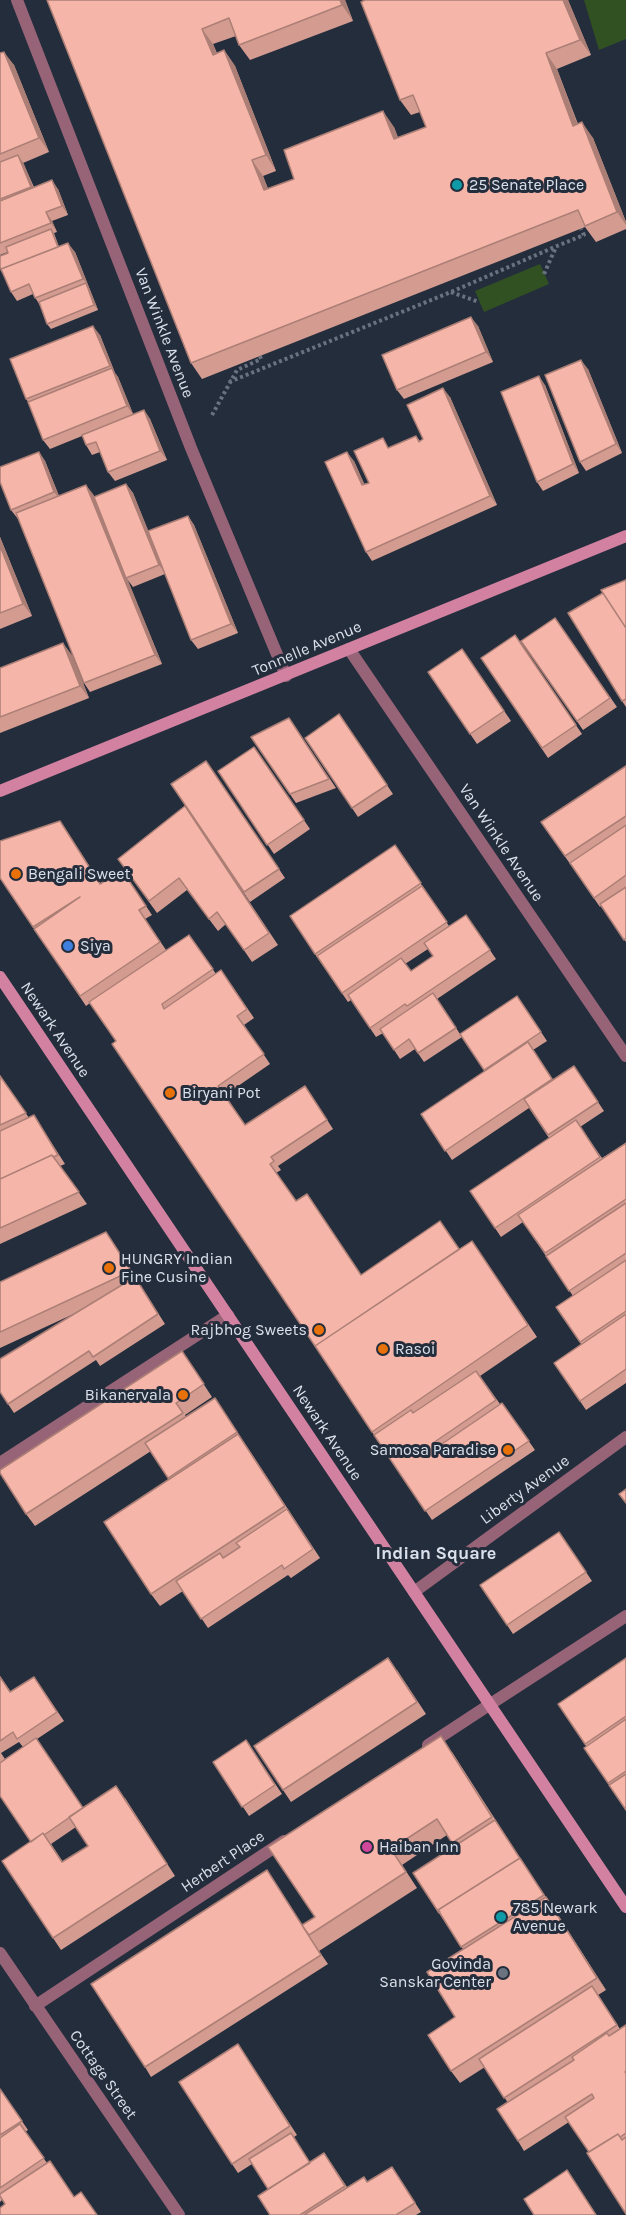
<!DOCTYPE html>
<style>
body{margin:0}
canvas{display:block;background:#232d3c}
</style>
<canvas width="626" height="2215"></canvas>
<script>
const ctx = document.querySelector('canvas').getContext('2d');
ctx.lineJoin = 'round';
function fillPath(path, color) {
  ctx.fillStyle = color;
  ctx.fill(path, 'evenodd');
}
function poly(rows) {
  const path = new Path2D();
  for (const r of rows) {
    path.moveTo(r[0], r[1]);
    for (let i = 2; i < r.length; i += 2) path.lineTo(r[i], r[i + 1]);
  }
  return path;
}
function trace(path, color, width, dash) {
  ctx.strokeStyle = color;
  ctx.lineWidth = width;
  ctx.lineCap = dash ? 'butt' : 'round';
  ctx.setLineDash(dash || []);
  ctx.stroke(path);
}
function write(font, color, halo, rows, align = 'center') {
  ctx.font = font + ' Karla,sans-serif';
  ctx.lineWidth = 6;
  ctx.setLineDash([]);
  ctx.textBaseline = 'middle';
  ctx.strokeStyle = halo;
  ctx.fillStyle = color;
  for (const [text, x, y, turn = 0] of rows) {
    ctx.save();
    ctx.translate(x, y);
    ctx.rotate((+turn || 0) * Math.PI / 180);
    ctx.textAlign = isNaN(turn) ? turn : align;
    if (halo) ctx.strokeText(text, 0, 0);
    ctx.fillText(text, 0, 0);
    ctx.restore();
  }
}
fillPath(poly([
 [584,0,626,0,626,39,599,50],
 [540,264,549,284,484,312,475,291]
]), '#315123');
trace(poly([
 [544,274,556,247],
 [451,292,479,302],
 [229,382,451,292,557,246,584,235,581,229],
 [212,415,237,370,261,359,260,356]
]), '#6a7280', 4, [3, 3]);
trace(poly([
 [0,1463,228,1315],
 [489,1705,626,1616]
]), '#976377', 12);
trace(poly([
 [17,0,191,448,286,676],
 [349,649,626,1056],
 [414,1592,626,1437],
 [428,1745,489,1705],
 [0,1953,179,2215],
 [35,2006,284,1841]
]), '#976377', 12);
trace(poly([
 [0,791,626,536],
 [0,977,626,1907]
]), '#d381a1', 12);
fillPath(poly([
 [47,0,345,0,353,21,250,60,239,45,236,36,213,44,217,53,224,50,235,66,276,171,263,176,268,189,294,179,394,127,398,138,426,127,420,112,411,115,400,100,568,0,591,55,557,69,578,124,593,138,626,222,626,229,596,242,585,227,202,379,191,363],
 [0,53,14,65,49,152,23,163,34,187,58,189,68,215,52,221,57,232,54,233,59,247,75,252,98,310,51,329,47,324,41,307,33,294,17,301,11,292,8,253,8,252,0,255],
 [478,326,493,362,404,399,397,390],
 [100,335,115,373,118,377,133,414,144,410,150,419,167,460,115,481,108,472,100,452,92,455,86,445,82,436,50,449,43,440,29,403,26,399],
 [588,369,622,453,586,471,580,462],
 [545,385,579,473,543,491,537,482],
 [450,397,497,505,372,561,366,552,354,461,364,484,369,483,390,448,416,436,420,441,423,439],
 [39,452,45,461,59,496,93,494,94,497,126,484,133,493,148,531,188,516,194,525,238,633,198,649,191,640,165,574,133,587,127,579,162,664,90,692,84,683,18,519,11,510],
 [0,537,32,616,0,629],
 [626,580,626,707,622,701],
 [555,618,617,707,583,730,521,641],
 [515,635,582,734,548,758,481,658],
 [462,649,511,721,477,744,428,672],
 [72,655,89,698,0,733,0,668],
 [339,714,393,794,358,817,305,738],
 [289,718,336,788,296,803,251,737],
 [254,747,310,829,274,854,218,771],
 [206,761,285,878,250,902,200,828,278,945,252,962,226,924,218,931,187,890,157,913,118,859,185,806],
 [626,766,626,942,601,906,600,907,541,822],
 [60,821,101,884,122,870,152,915,145,919,166,950,189,935,216,974,221,970,254,1018,244,1025,270,1064,225,1095,245,1125,305,1086,333,1129,278,1166,281,1170,276,1173,296,1201,361,1275,459,1249,472,1241,537,1337,480,1376,500,1404,502,1403,535,1450,432,1520,372,1432,116,1041,90,1003,86,1006,0,878],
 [395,845,449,926,466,915,496,959,437,999,460,1034,517,996,547,1041,533,1050,553,1080,574,1066,604,1111,580,1127,602,1158,626,1143,626,1383,586,1410,554,1363,581,1344,556,1307,573,1296,523,1222,501,1237,470,1191,549,1138,529,1108,452,1160,421,1114,485,1071,462,1037,424,1062,415,1049,400,1059,383,1033,376,1037,351,1000,348,1002,315,954],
 [428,949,433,956,411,971,405,964],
 [0,1075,29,1118,34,1115,40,1125,65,1164,60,1166,87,1204,0,1244],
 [106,1232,140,1283,139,1283,165,1324,100,1366,96,1360,14,1413,0,1392,80,1311,0,1348,0,1282],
 [182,1351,212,1397,185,1415,186,1417,215,1398,320,1558,291,1578,288,1575,208,1628,183,1591,160,1606,151,1594,169,1480,151,1451,35,1526,26,1514],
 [559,1532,592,1581,513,1634,507,1625],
 [626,1658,626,1810,584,1748,586,1746,558,1704],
 [397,1670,426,1714,291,1802,283,1790],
 [0,1676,11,1692,34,1677,64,1721,37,1739,83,1808,125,1798,175,1876,61,1950,53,1938,31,1842,0,1796],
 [19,1742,23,1747,5,1759,1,1753],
 [76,1827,88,1846,63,1862,51,1844],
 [246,1740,282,1794,249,1816,213,1762],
 [452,1752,529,1872,554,1909,606,1990,598,1995,620,2029,626,2025,626,2214,589,2152,569,2122,524,2151,518,2141,508,2103,485,2067,460,2083,451,2071,455,2017,463,1949,439,1913,455,1846,447,1835,402,1865,417,1888,319,1951,328,1964,151,2077,145,2067,303,1925,315,1917],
 [238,2044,297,2135,294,2137,310,2163,331,2163,347,2187,398,2176,421,2212,416,2215,270,2215,268,2189,252,2164,238,2173,232,2164],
 [0,2089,28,2130,25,2132,47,2163,74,2197,97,2215,5,2204,2,2200,0,2202]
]), '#d49c91');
fillPath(poly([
 [340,0,345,0,353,21,342,5],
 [563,0,568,0,591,55,580,40],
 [202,29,213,44,223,71,213,55],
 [224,50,235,66,276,171,266,155],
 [4,52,14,65,49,152,39,138],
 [546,53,557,69,584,142,573,126],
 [383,111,394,127,405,155,394,139],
 [582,122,593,138,626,222,626,225,617,212],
 [18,155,24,164,37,196,31,187],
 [252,160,263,176,275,206,264,190],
 [52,180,58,189,68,215,62,206],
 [46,212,52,221,57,232,51,223],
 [51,229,54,234,62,255,59,250],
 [68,243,75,252,98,310,94,305,86,283,83,279],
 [471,317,478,326,493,362,486,352],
 [93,326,100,335,115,373,118,377,134,416,127,406,113,370,110,366],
 [581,360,588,369,622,453,616,444],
 [539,376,545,385,579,473,573,464],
 [443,388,450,397,497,505,490,496],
 [144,410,150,419,167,460,160,451],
 [39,452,45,461,61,501,54,492],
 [347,452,354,461,369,494,362,485],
 [126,484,133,493,166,574,159,565],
 [86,485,93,494,162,664,155,655],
 [188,516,194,525,238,633,231,624],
 [0,537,32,616,23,604,0,546],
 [63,643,72,655,89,698,80,686],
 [546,1897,554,1909,606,1990,597,1978]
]), '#ac7f76');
const building = poly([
 [47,0,340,0,342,5,239,45,229,18,202,29,213,55,224,50,266,155,252,160,264,190,294,179,284,150,383,111,394,139,426,127,413,95,400,100,361,2,365,0,563,0,580,40,546,53,573,126,582,122,617,212,585,226,578,210,191,363,47,0],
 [4,52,39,138,0,154,0,53,4,52],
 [18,155,31,187,0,199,0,162,18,155],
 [52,180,62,206,46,212,51,223,0,243,0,201,52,180],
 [51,229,58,247,1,269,2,272,0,267,0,256,8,253,6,247,51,229],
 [68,243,83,279,35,298,29,284,11,292,1,269,68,243],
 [86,283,94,305,47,324,39,302,86,283],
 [471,317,486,352,397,390,382,355,471,317],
 [93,326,110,366,26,399,10,359,93,326],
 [581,360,616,444,580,462,545,375,581,360],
 [112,368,127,406,43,440,28,402,112,368],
 [539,376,573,464,537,482,501,392,539,376],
 [443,388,490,496,366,552,325,462,347,452,362,485,369,483,354,451,383,438,388,448,416,436,419,442,423,439,407,405,443,388],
 [144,410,160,451,108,472,96,442,86,445,82,435,144,410],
 [39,452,54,492,11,510,0,482,0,467,39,452],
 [126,484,159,565,126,578,94,497,126,484],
 [86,485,155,655,84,683,16,513,86,485],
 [188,516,231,624,191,640,148,531,188,516],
 [0,546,23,604,0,613,0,546],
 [626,580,626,628,601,590,626,580],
 [603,593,626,628,626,699,622,701,568,613,603,593],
 [555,618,610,698,577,721,521,641,555,618],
 [515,635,576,725,542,748,481,658,515,635],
 [63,643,80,686,0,717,0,668,63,643],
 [462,649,504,711,470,734,428,672,462,649],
 [339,714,387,785,352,808,305,738,339,714],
 [289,718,329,779,290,794,251,737,289,718],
 [254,747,304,820,267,845,218,771,254,747],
 [206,761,279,869,244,892,171,784,206,761],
 [626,766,626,816,565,856,541,822,626,766],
 [185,806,269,933,244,950,217,912,209,919,179,878,149,901,118,859,185,806],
 [60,821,100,884,122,870,146,906,139,910,160,942,80,996,34,929,80,897,33,927,0,878,0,841,60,821],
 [626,825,626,875,594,898,570,863,626,825],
 [395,845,421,883,315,954,290,916,395,845],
 [422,886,447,922,342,993,317,956,422,886],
 [626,887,626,938,624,940,600,904,626,887],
 [466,915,490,950,407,1006,405,1004,370,1028,348,995,401,958,411,971,433,956,424,943,466,915],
 [189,935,213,969,162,1004,164,1009,221,970,247,1009,237,1016,264,1054,218,1086,245,1125,305,1086,327,1120,271,1157,274,1161,270,1164,296,1201,307,1194,361,1275,440,1221,459,1249,315,1346,112,1044,116,1041,89,1002,189,935],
 [433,993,456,1028,418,1053,409,1039,394,1050,380,1029,433,993],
 [517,996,541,1032,484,1070,460,1034,517,996],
 [528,1042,552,1079,445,1151,421,1114,528,1042],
 [574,1066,598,1102,548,1135,524,1099,574,1066],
 [0,1076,26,1113,0,1125,0,1076],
 [34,1115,58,1155,53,1157,52,1155,0,1179,0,1131,34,1115],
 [576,1120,600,1157,495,1228,470,1191,576,1120],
 [626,1143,626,1199,545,1253,518,1215,626,1143],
 [52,1155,79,1192,0,1228,0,1179,52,1155],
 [626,1203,626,1253,569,1291,546,1256,626,1203],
 [106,1232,131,1271,0,1332,0,1282,106,1232],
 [472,1241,528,1325,372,1432,315,1346,472,1241],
 [626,1260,626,1311,580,1342,556,1307,626,1260],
 [135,1277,158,1314,93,1357,89,1351,8,1404,0,1392,0,1359,135,1277],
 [626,1314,626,1369,580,1401,554,1363,626,1314],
 [182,1351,204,1384,176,1403,183,1413,26,1514,0,1473,0,1470,182,1351],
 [476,1371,496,1400,433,1443,436,1448,502,1403,529,1441,425,1511,374,1435,411,1410,413,1413,476,1371],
 [215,1398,237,1432,168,1478,145,1443,215,1398],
 [238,1434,285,1506,151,1594,104,1522,238,1434],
 [626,1489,626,1503,619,1494,626,1489],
 [287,1509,313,1549,284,1569,282,1565,201,1619,176,1581,220,1553,223,1558,240,1547,236,1543,287,1509],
 [559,1532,586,1572,507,1625,480,1585,559,1532],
 [388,1658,417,1702,283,1790,254,1746,388,1658],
 [626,1658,626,1716,585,1744,558,1704,626,1658],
 [0,1677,10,1692,34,1677,57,1712,17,1739,13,1732,0,1741,0,1677],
 [626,1719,626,1771,608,1783,584,1748,626,1719],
 [441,1736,492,1817,452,1843,437,1819,391,1849,406,1872,309,1935,302,1925,315,1917,268,1847,441,1736],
 [36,1738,83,1808,44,1835,43,1833,31,1842,0,1796,0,1763,36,1738],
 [246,1740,275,1785,242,1807,213,1762,246,1740],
 [626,1774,626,1810,609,1785,626,1774],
 [116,1786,167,1864,53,1938,2,1861,43,1833,62,1862,88,1846,69,1817,116,1786],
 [495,1820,521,1860,520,1858,438,1910,440,1912,439,1913,413,1873,495,1820],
 [520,1858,544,1895,461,1947,438,1910,520,1858],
 [267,1870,321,1955,145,2067,91,1984,267,1870],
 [546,1897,597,1978,451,2071,428,2035,455,2017,427,1972,546,1897],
 [592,1986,617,2025,504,2098,479,2059,592,1986],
 [626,2025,626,2071,625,2072,626,2073,626,2133,620,2137,618,2134,589,2152,565,2117,594,2098,592,2094,518,2141,497,2109,574,2060,572,2057,607,2033,609,2036,626,2025],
 [238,2044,290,2126,232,2164,179,2082,238,2044],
 [0,2089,22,2121,0,2135,0,2089],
 [20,2124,44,2158,0,2188,0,2138,20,2124],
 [291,2133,310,2163,268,2189,249,2159,291,2133],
 [618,2134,622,2140,626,2137,626,2214,587,2153,618,2134],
 [324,2153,345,2186,300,2215,270,2215,258,2196,324,2153],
 [50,2161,74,2197,81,2192,97,2215,0,2215,0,2208,5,2204,0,2196,0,2194,50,2161],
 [392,2167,415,2203,396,2215,304,2215,364,2177,367,2182,392,2167],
 [567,2170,596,2215,534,2215,524,2199,567,2170]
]);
fillPath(building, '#f6b5a9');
trace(building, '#ac7f76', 1.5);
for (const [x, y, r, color] of [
 [457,185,6,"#0f9aa8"],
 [16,874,6,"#e8710a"],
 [68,946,6,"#3f7fe0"],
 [170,1093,6,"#e8710a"],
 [109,1268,6,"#e8710a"],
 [319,1330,6,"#e8710a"],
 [383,1349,6,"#e8710a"],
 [183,1395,6,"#e8710a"],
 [508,1450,6,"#e8710a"],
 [367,1847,6,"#d1479c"],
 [501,1917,6,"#0f9aa8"],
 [503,1973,6,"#6b7280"]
]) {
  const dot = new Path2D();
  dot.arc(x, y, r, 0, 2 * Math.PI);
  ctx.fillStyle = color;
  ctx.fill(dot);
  trace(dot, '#232d3c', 2);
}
write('16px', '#dbe1ec', '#232d3c', [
 ["25 Senate Place",469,185],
 ["Bengali Sweet",28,874],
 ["Siya",80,946],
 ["Biryani Pot",182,1093],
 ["HUNGRY Indian",121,1259],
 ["Fine Cusine",121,1277],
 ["Rajbhog Sweets",307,1330,"right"],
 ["Rasoi",395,1349],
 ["Bikanervala",171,1395,"right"],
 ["Samosa Paradise",496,1450,"right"],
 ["Haiban Inn",379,1847],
 ["785 Newark",513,1908],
 ["Avenue",513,1926],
 ["Govinda",491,1964,"right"],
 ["Sanskar Center",491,1982,"right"]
], 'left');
write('16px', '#dbe1ec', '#232d3c', [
 ["Van Winkle Avenue",164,333,69],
 ["Tonnelle Avenue",307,649,-23],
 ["Van Winkle Avenue",501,843,56],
 ["Newark Avenue",55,1030,56],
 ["Newark Avenue",327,1433,56],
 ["Liberty Avenue",525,1490,-36],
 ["Herbert Place",223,1862,-34],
 ["Cottage Street",103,2075,55]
]);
write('bold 18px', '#dbe1ec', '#232d3c', [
 ["Indian Square",436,1554]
]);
</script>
